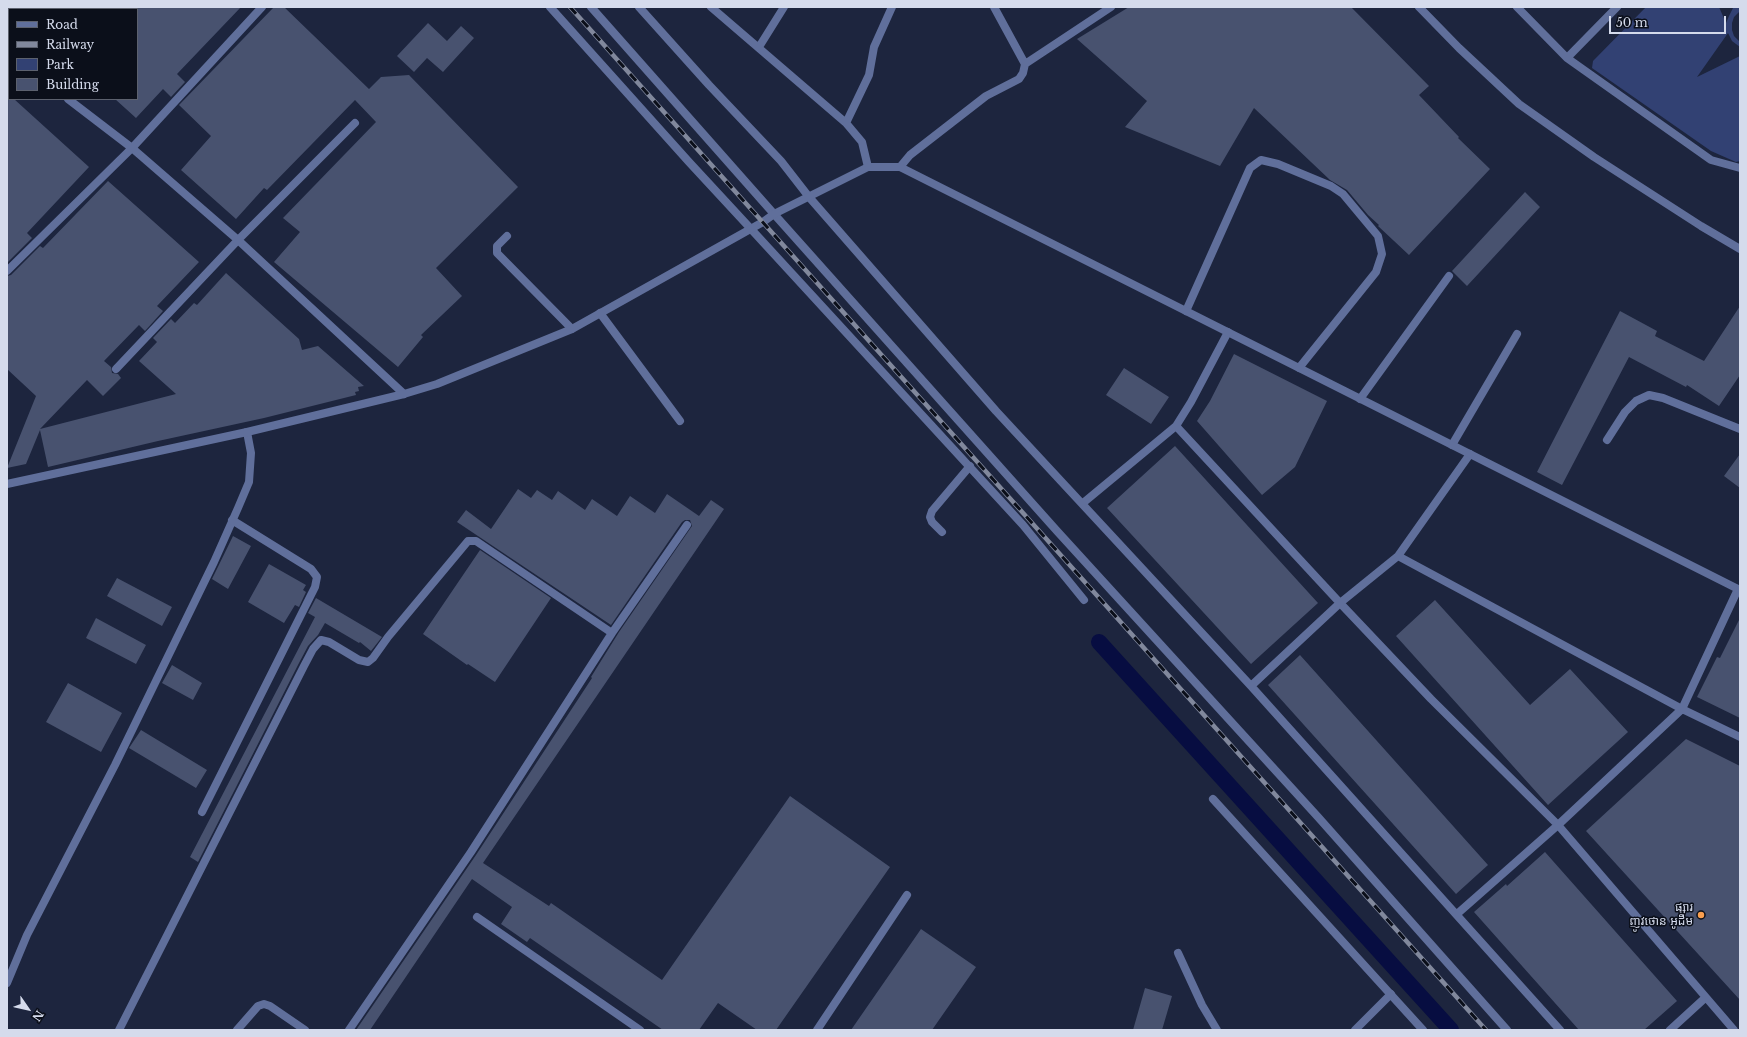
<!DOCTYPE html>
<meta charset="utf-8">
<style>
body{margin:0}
#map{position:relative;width:1747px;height:1037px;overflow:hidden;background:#1d253e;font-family:"Libre Baskerville",serif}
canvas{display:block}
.frame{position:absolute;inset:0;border:8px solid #d5dbec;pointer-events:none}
.legend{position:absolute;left:8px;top:8px;width:130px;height:92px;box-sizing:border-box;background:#0b0f1a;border:1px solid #5c616e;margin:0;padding:5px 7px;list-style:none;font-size:12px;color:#d5dbec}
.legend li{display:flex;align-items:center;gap:8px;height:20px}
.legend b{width:20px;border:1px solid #5c616e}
.north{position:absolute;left:8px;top:989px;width:40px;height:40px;-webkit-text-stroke:3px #0b0f1a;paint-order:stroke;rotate:124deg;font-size:11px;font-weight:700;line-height:16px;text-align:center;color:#d5dbec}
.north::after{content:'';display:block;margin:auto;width:14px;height:18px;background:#d5dbec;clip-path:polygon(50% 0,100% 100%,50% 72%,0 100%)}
.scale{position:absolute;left:1609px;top:16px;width:117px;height:18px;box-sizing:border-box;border:2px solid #d5dbec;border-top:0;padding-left:5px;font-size:12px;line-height:14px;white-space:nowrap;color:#d5dbec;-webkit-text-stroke:3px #0b0f1a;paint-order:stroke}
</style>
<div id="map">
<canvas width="1747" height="1037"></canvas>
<div class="frame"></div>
<ul class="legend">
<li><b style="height:5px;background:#606f9b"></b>Road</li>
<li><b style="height:5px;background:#81889c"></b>Railway</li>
<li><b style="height:11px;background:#324173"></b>Park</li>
<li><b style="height:11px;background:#48526f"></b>Building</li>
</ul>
<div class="north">N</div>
<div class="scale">50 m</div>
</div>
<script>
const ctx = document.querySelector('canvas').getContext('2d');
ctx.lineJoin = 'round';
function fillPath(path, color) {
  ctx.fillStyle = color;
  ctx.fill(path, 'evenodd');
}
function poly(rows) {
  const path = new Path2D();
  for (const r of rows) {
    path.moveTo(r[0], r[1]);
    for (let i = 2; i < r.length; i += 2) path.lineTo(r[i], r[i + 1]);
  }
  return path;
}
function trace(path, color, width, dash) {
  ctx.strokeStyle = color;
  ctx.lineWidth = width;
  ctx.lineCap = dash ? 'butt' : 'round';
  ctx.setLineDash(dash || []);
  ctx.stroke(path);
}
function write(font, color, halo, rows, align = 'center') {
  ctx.font = font + ' "Libre Baskerville","Noto Sans Khmer",serif';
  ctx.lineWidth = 3;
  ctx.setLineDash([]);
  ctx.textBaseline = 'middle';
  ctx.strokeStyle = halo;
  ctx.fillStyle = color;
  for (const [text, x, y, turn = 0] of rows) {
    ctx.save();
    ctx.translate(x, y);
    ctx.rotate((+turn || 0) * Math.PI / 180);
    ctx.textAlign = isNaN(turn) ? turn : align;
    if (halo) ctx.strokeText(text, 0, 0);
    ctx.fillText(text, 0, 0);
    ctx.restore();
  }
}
fillPath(poly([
 [1646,7,1719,7,1726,23,1729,16,1733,8,1740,7,1740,11,1734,17,1732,23,1732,30,1734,36,1740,42,1740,47,1732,41,1728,33,1697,77,1740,56,1740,161,1736,162,1711,151,1592,68,1593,61]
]), '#324173');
trace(poly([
 [1099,642,1451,1030]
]), '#070d41', 16);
fillPath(poly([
 [137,7,241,7,177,74,185,82,171,97,163,89,136,118,115,99,137,99],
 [274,7,284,7,369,89,381,77,409,75,518,187,436,268,462,296,421,335,423,337,398,367,274,262,300,232,283,218,376,122,355,100,267,190,264,188,236,219,181,170,211,136,179,105],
 [1129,7,1351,7,1429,86,1419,95,1459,137,1458,138,1490,169,1409,255,1378,226,1379,225,1368,215,1347,190,1330,180,1254,108,1220,166,1125,127,1147,101,1077,39],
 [428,23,447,41,461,26,474,38,443,72,427,58,414,72,397,56],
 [7,93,9,95,9,99,14,99,89,167,27,233,32,238,7,263],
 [108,181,199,262,157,306,163,311,145,331,139,325,104,361,111,367,112,373,118,374,121,378,103,396,87,380,40,429,176,394,139,361,157,342,153,338,171,319,175,323,194,303,197,305,226,273,299,339,302,350,318,346,364,386,358,387,359,391,355,392,356,395,264,418,158,441,48,467,40,430,26,464,7,468,36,396,7,369,7,276,11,275,40,246,43,248],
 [1525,192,1540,207,1467,286,1452,271],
 [1740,306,1740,375,1719,406,1687,385,1686,387,1629,357,1562,485,1537,472,1620,311,1657,331,1655,336,1704,361],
 [1234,354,1327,401,1295,467,1262,495,1197,421,1210,401],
 [1124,368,1169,397,1151,424,1106,395],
 [1175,446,1318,603,1251,664,1107,508],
 [1740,454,1740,488,1724,476],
 [518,489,531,498,537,490,552,500,558,491,585,510,592,499,617,516,630,496,655,513,667,494,699,516,711,500,724,509,483,863,549,906,551,903,662,980,790,796,890,867,776,1030,757,1030,718,1003,699,1030,663,1030,530,938,527,942,501,924,512,907,472,879,370,1030,356,1030,476,855,592,678,591,677,619,632,692,526,690,520,685,520,682,522,611,625,457,522,466,510,491,529],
 [233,536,251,546,228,589,212,579],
 [480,550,551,598,495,682,468,664,467,665,423,634],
 [269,564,306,585,303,590,306,592,299,607,295,605,284,623,248,602],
 [117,578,172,607,162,626,107,596],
 [316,598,382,637,371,651,360,642,359,643,325,623,318,635,308,646,299,663,198,862,190,857,315,617,308,613],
 [1435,600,1530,705,1570,669,1628,732,1548,805,1396,636],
 [96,618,146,645,136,664,86,638],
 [1740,618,1740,718,1697,697,1717,657,1720,658],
 [1300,655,1488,865,1456,894,1268,685],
 [172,665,202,683,193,700,162,683],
 [68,683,122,713,101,752,46,722],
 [141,730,207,770,196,788,129,748],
 [1686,739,1740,766,1740,1000,1586,831],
 [1545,852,1677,1001,1644,1030,1579,1030,1474,912,1506,884,1507,886],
 [921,929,976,967,932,1030,851,1030],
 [1145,988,1172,996,1162,1030,1133,1030]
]), '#48526f');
trace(poly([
 [711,7,846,123,862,142,868,167],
 [1419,7,1459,48,1519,104,1594,157,1701,226,1740,249],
 [1517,7,1567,58,1711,160,1740,168],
 [759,47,784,7],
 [7,52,9,54],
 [1567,58,1617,7],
 [1025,64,1111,7],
 [68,99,132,148,238,240,404,394],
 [846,123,869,75,874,47,892,7],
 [900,167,910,155,986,96,1019,79,1023,73,1025,64,994,7],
 [774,214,1057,531,1318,817,1507,1030],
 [751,229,1023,525,1084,600],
 [507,236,497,246,497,253,572,329],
 [7,271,132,148,262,7],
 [1186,311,1250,168,1261,160,1278,164,1331,186,1343,194,1378,236,1382,254,1376,272,1299,368],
 [600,313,680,421],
 [116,369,238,240,355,123],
 [1360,399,1449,276],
 [1607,440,1625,412,1636,401,1649,395,1663,398,1740,429],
 [1452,445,1517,334],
 [942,532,932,522,930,517,932,511,970,466],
 [477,917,640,1030],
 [1178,953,1202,1005,1217,1030],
 [119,1030,304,666,313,649,321,640,329,642,359,660,368,662,373,658,388,637,468,541,476,541,612,633,687,525],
 [237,1030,258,1006,264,1004,270,1006,305,1030],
 [349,1030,471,852,612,633],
 [817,1030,907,895],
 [1355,1030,1391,994]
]), '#606f9b', 8);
trace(poly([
 [550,7,689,162,751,229],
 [591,7,774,214],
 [639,7,709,85,781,161,809,197,996,411,1251,686,1560,1030],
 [1176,426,1340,603,1431,699,1558,825,1734,1030],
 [1083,503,1176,426,1191,402,1228,332],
 [1398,556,1682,709,1740,737],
 [1251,686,1340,603,1398,556,1470,454],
 [1213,799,1423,1030],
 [202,812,315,587,317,577,311,569,232,520],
 [1457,914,1558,825,1682,709,1738,589],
 [7,983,27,935,115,765,214,562,238,508,249,482,251,453,247,432],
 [1670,1030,1705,998]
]), '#606f9b', 8);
trace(poly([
 [7,484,247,432,404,394,437,384,572,329,763,222,774,214,868,167,900,167,1740,590]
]), '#606f9b', 8);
const rail = poly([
 [570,7,1486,1030]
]);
trace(rail, '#81889c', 4.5);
trace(rail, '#0b0f1a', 3, [9]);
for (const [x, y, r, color] of [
 [1701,915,4,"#fa9f4f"]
]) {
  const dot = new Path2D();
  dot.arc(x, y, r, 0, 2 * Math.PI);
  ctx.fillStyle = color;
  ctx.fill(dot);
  trace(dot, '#0b0f1a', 1.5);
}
write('12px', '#d5dbec', '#0b0f1a', [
 ["ផ្សារ",1693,908],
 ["ញូវថោន អូដឹម",1693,922]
], 'right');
</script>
